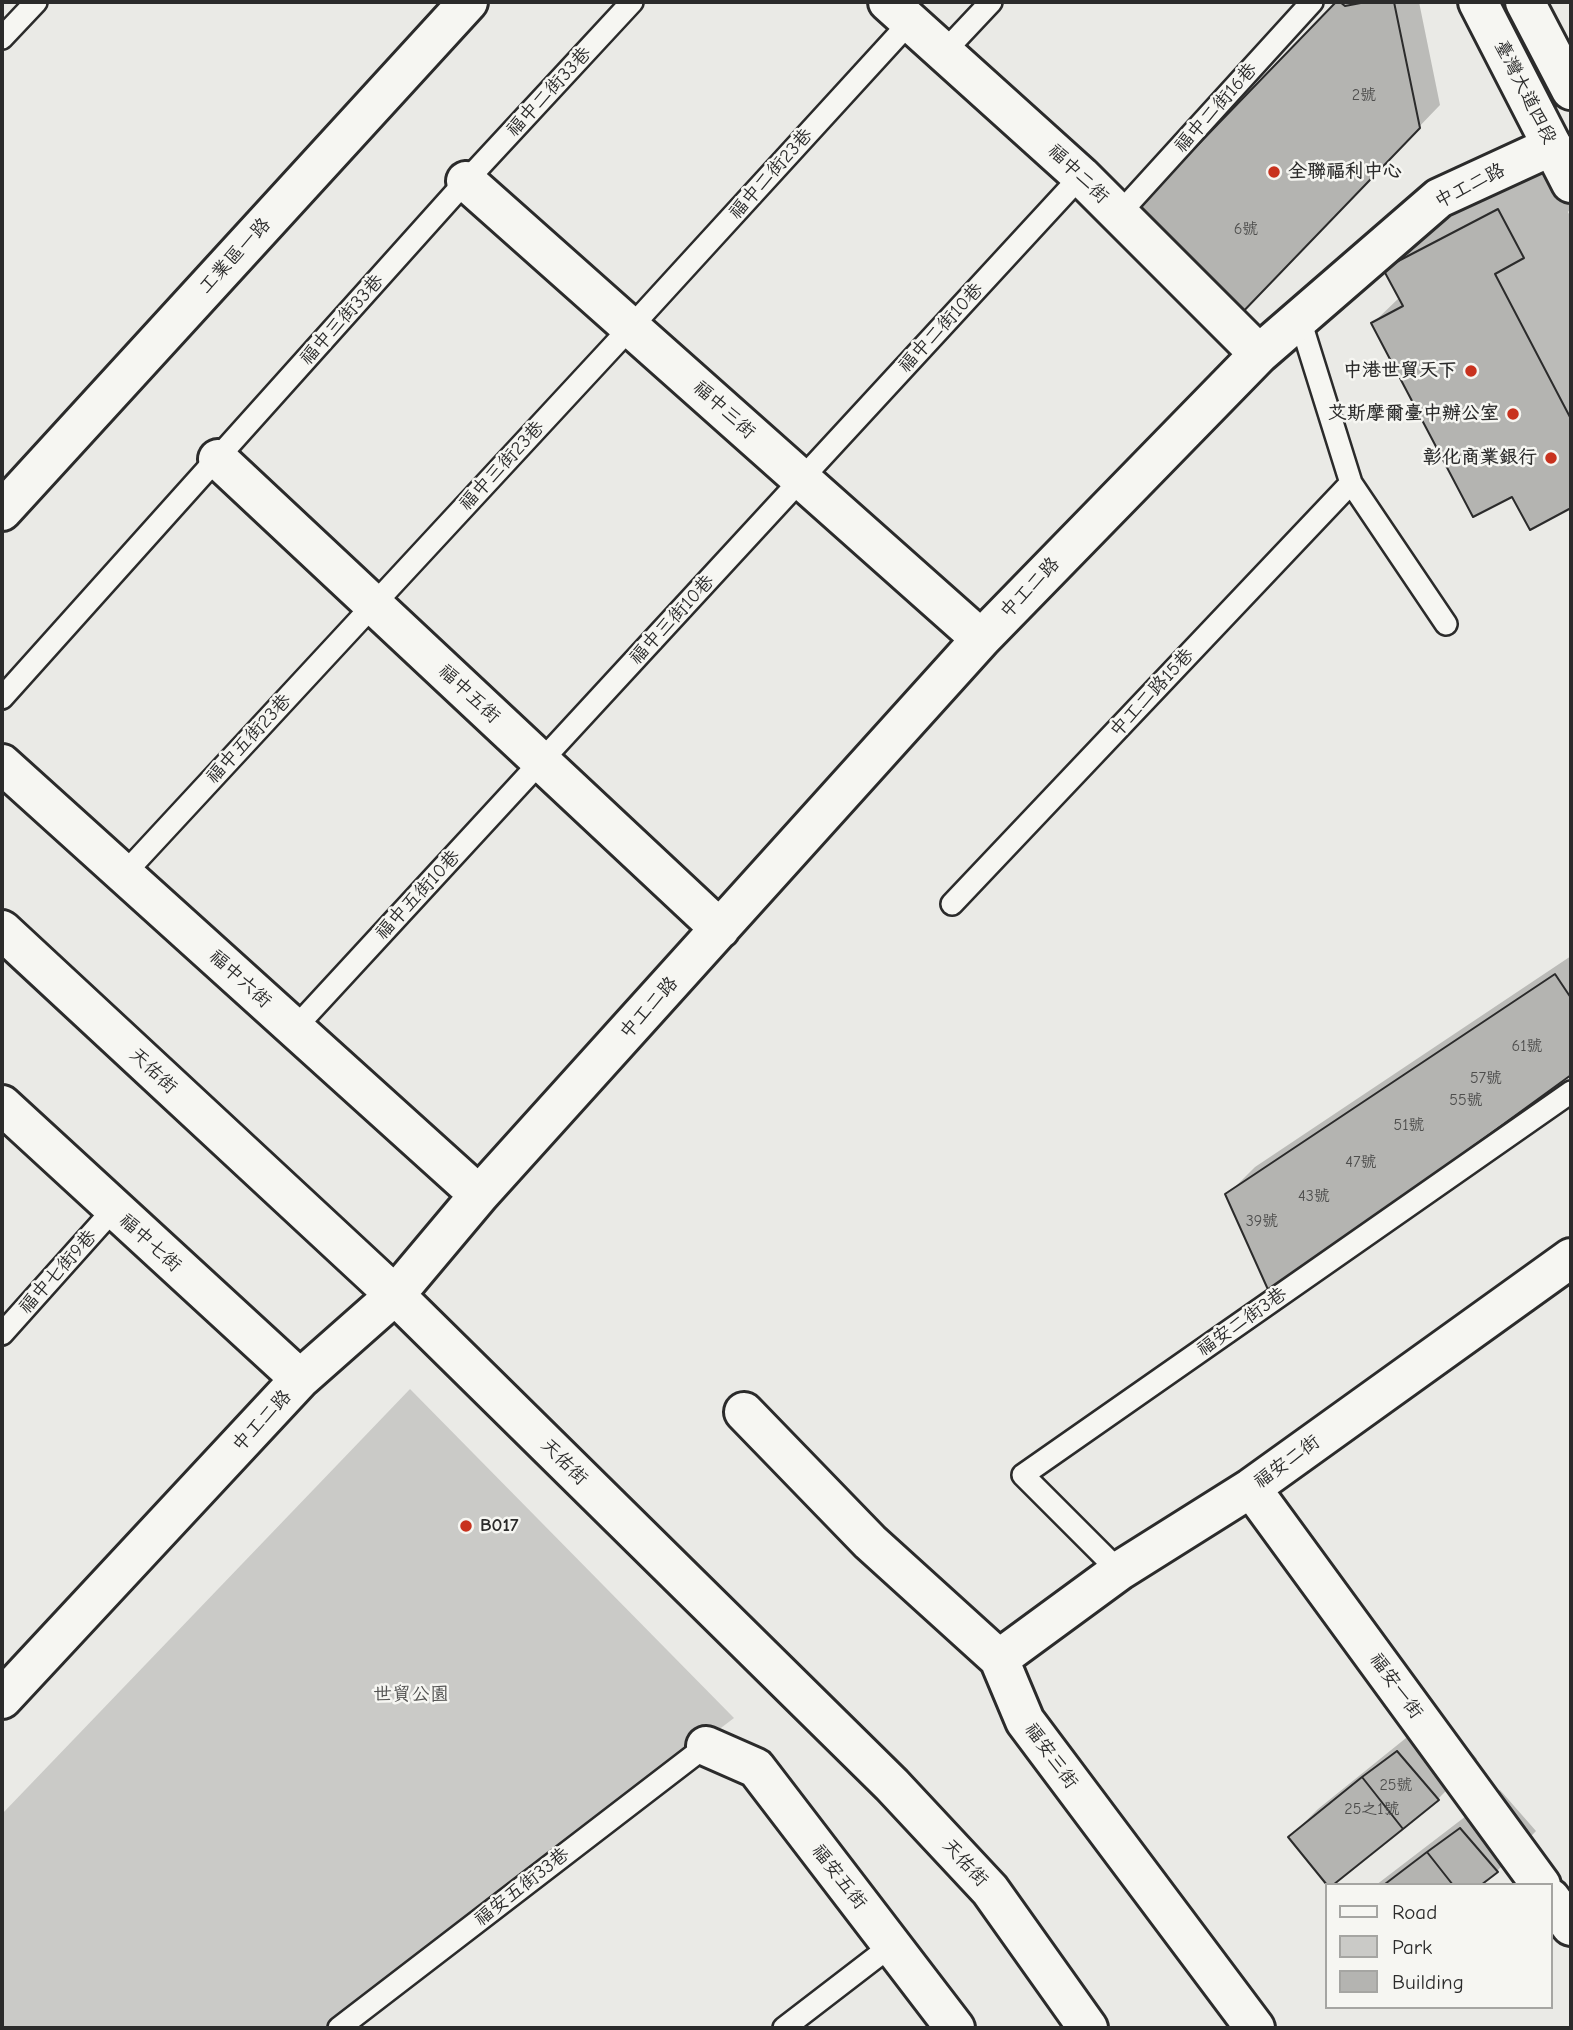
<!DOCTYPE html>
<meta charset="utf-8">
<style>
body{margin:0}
#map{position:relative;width:1573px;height:2030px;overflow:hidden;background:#eaeae6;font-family:"Comic Neue",sans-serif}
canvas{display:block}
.frame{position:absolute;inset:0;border:4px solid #2b2b2b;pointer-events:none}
.legend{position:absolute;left:1325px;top:1883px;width:228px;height:126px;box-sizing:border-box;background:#f6f6f2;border:2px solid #a5a5a2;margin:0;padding:9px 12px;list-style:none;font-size:21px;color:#2b2b2b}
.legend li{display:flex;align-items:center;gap:14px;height:35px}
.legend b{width:35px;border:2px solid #a5a5a2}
</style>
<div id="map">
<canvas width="1573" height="2030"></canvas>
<div class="frame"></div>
<ul class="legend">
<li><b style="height:9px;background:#f6f6f2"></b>Road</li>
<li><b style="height:19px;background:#cacac7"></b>Park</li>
<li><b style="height:19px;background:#b4b4b1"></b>Building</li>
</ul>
</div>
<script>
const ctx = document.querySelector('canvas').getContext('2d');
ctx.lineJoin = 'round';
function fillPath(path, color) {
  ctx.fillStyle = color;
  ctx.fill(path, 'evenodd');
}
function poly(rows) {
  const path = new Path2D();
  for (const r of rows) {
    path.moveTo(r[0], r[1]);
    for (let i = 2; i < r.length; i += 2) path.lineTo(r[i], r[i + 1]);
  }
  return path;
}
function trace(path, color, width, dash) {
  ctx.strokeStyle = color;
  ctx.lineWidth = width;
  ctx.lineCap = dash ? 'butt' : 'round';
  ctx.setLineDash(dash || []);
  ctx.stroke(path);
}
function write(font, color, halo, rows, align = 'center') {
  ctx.font = font + ' "Comic Neue","LXGW WenKai TC",sans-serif';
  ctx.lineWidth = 5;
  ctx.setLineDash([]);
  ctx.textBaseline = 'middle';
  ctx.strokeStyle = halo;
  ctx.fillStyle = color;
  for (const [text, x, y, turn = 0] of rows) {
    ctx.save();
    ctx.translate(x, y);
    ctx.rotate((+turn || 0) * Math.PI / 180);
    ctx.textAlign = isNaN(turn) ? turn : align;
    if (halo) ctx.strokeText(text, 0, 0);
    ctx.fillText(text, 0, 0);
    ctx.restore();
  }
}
fillPath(poly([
 [410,1389,734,1718,326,2028,2,2028,2,1814]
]), '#cacac7');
fillPath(poly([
 [1338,2,1419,2,1440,105,1257,295,1131,216],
 [1571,147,1571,208,1568,212,1571,218,1571,506,1530,527,1513,494,1373,323,1400,297,1385,269,1454,200],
 [1571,956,1571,1073,1271,1291,1227,1195,1255,1167],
 [1437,1713,1477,1759,1438,1799,1290,1837,1318,1809],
 [1500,1790,1536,1831,1497,1871,1478,1885,1376,1885]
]), '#0003');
const building = poly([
 [1336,2,1340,2,1345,6,1366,2,1394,2,1420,128,1236,319,1129,216,1336,2],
 [1498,209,1524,258,1495,274,1571,419,1571,508,1530,530,1512,497,1473,517,1371,323,1403,306,1383,269,1498,209],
 [1555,974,1571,998,1571,1075,1270,1294,1225,1194,1555,974],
 [1397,1751,1439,1800,1403,1829,1362,1777,1397,1751],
 [1362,1777,1403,1829,1333,1885,1327,1885,1288,1837,1362,1777],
 [1460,1828,1498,1872,1481,1885,1453,1885,1427,1852,1460,1828],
 [1427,1852,1453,1885,1384,1885,1385,1884,1427,1852]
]);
fillPath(building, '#b4b4b1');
trace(building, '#2b2b2b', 2);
const service = poly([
 [2,38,36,2],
 [944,52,991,2],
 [1119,214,1312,2],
 [1300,320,1351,483,1446,624],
 [2,698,466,181,632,2],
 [124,874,631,327,910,22],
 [952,904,1351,483],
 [295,1028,1081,176],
 [2,1334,113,1210],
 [1119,1571,1023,1475,1571,1092],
 [339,2028,706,1746],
 [784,2028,892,1945]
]);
const minor = poly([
 [888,2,1081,176,1259,354],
 [466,181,981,639],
 [218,459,720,929],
 [2,764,479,1195],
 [2,930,395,1295,892,1785,990,1890,1088,2028],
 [2,1105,300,1379],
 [744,1412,870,1542,999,1659,1025,1721,1255,2028],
 [1251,1488,1541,1885],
 [999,1659,1119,1571,1251,1488,1571,1258],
 [2,1699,300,1379,395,1295,479,1195,981,639,1259,354,1439,198,1552,146],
 [706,1746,756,1768,955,2028],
 [1550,1898,1571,1926]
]);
const tertiary = poly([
 [2,511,468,2]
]);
const primary = poly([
 [1478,2,1571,183],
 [1525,2,1571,90]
]);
trace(service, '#2b2b2b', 26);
trace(minor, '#2b2b2b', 44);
trace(tertiary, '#2b2b2b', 44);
trace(primary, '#2b2b2b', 44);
trace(service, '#f6f6f2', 21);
trace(minor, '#f6f6f2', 38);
trace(tertiary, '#f6f6f2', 38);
trace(primary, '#f6f6f2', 38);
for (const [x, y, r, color] of [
 [1274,172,7,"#c8321e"],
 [1471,371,7,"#c8321e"],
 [1513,414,7,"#c8321e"],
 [1551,458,7,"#c8321e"],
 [466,1526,7,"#c8321e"]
]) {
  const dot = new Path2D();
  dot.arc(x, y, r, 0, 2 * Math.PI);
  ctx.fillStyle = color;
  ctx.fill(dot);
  trace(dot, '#f6f6f2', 2.5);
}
write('16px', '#4d4d4c', null, [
 ["2號",1364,95],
 ["6號",1246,229],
 ["61號",1527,1046],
 ["57號",1486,1078],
 ["55號",1466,1100],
 ["51號",1409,1125],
 ["47號",1361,1162],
 ["43號",1314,1196],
 ["39號",1262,1221],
 ["25號",1396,1785],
 ["25之1號",1372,1809]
]);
write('19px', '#2b2b2b', '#f6f6f2', [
 ["福中二街33巷",549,92,-47],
 ["臺灣大道四段",1525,92,63],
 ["福中二街16巷",1216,108,-48],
 ["福中二街23巷",771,174,-48],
 ["福中二街",1078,174,44],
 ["中工二路",1470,186,-27],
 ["工業區一路",235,256,-47],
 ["福中三街33巷",342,320,-48],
 ["福中二街10巷",941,328,-47],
 ["福中三街",724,410,42],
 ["福中三街23巷",502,466,-47],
 ["中工二路",1030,588,-46],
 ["福中三街10巷",672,620,-47],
 ["中工二路15巷",1152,693,-47],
 ["福中五街",469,694,43],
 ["福中五街23巷",249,739,-47],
 ["福中五街10巷",418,895,-47],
 ["福中六街",240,979,42],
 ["中工二路",649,1008,-48],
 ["天佑街",153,1071,43],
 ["福中七街",150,1243,42],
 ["福中七街9巷",58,1272,-48],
 ["福安二街3巷",1242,1322,-35],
 ["中工二路",262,1421,-47],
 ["天佑街",564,1462,45],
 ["福安二街",1287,1462,-36],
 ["福安一街",1396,1686,54],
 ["福安三街",1051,1756,54],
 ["天佑街",965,1863,47],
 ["福安五街",839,1877,52],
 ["福安五街33巷",522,1887,-38]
]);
write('bold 19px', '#2b2b2b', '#f6f6f2', [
 ["全聯福利中心",1288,172,"left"],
 ["中港世貿天下",1457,371],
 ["艾斯摩爾臺中辦公室",1499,414],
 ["彰化商業銀行",1537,458],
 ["B017",480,1526,"left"]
], 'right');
write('19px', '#535352', '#f6f6f2', [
 ["世貿公園",411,1695]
]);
</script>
